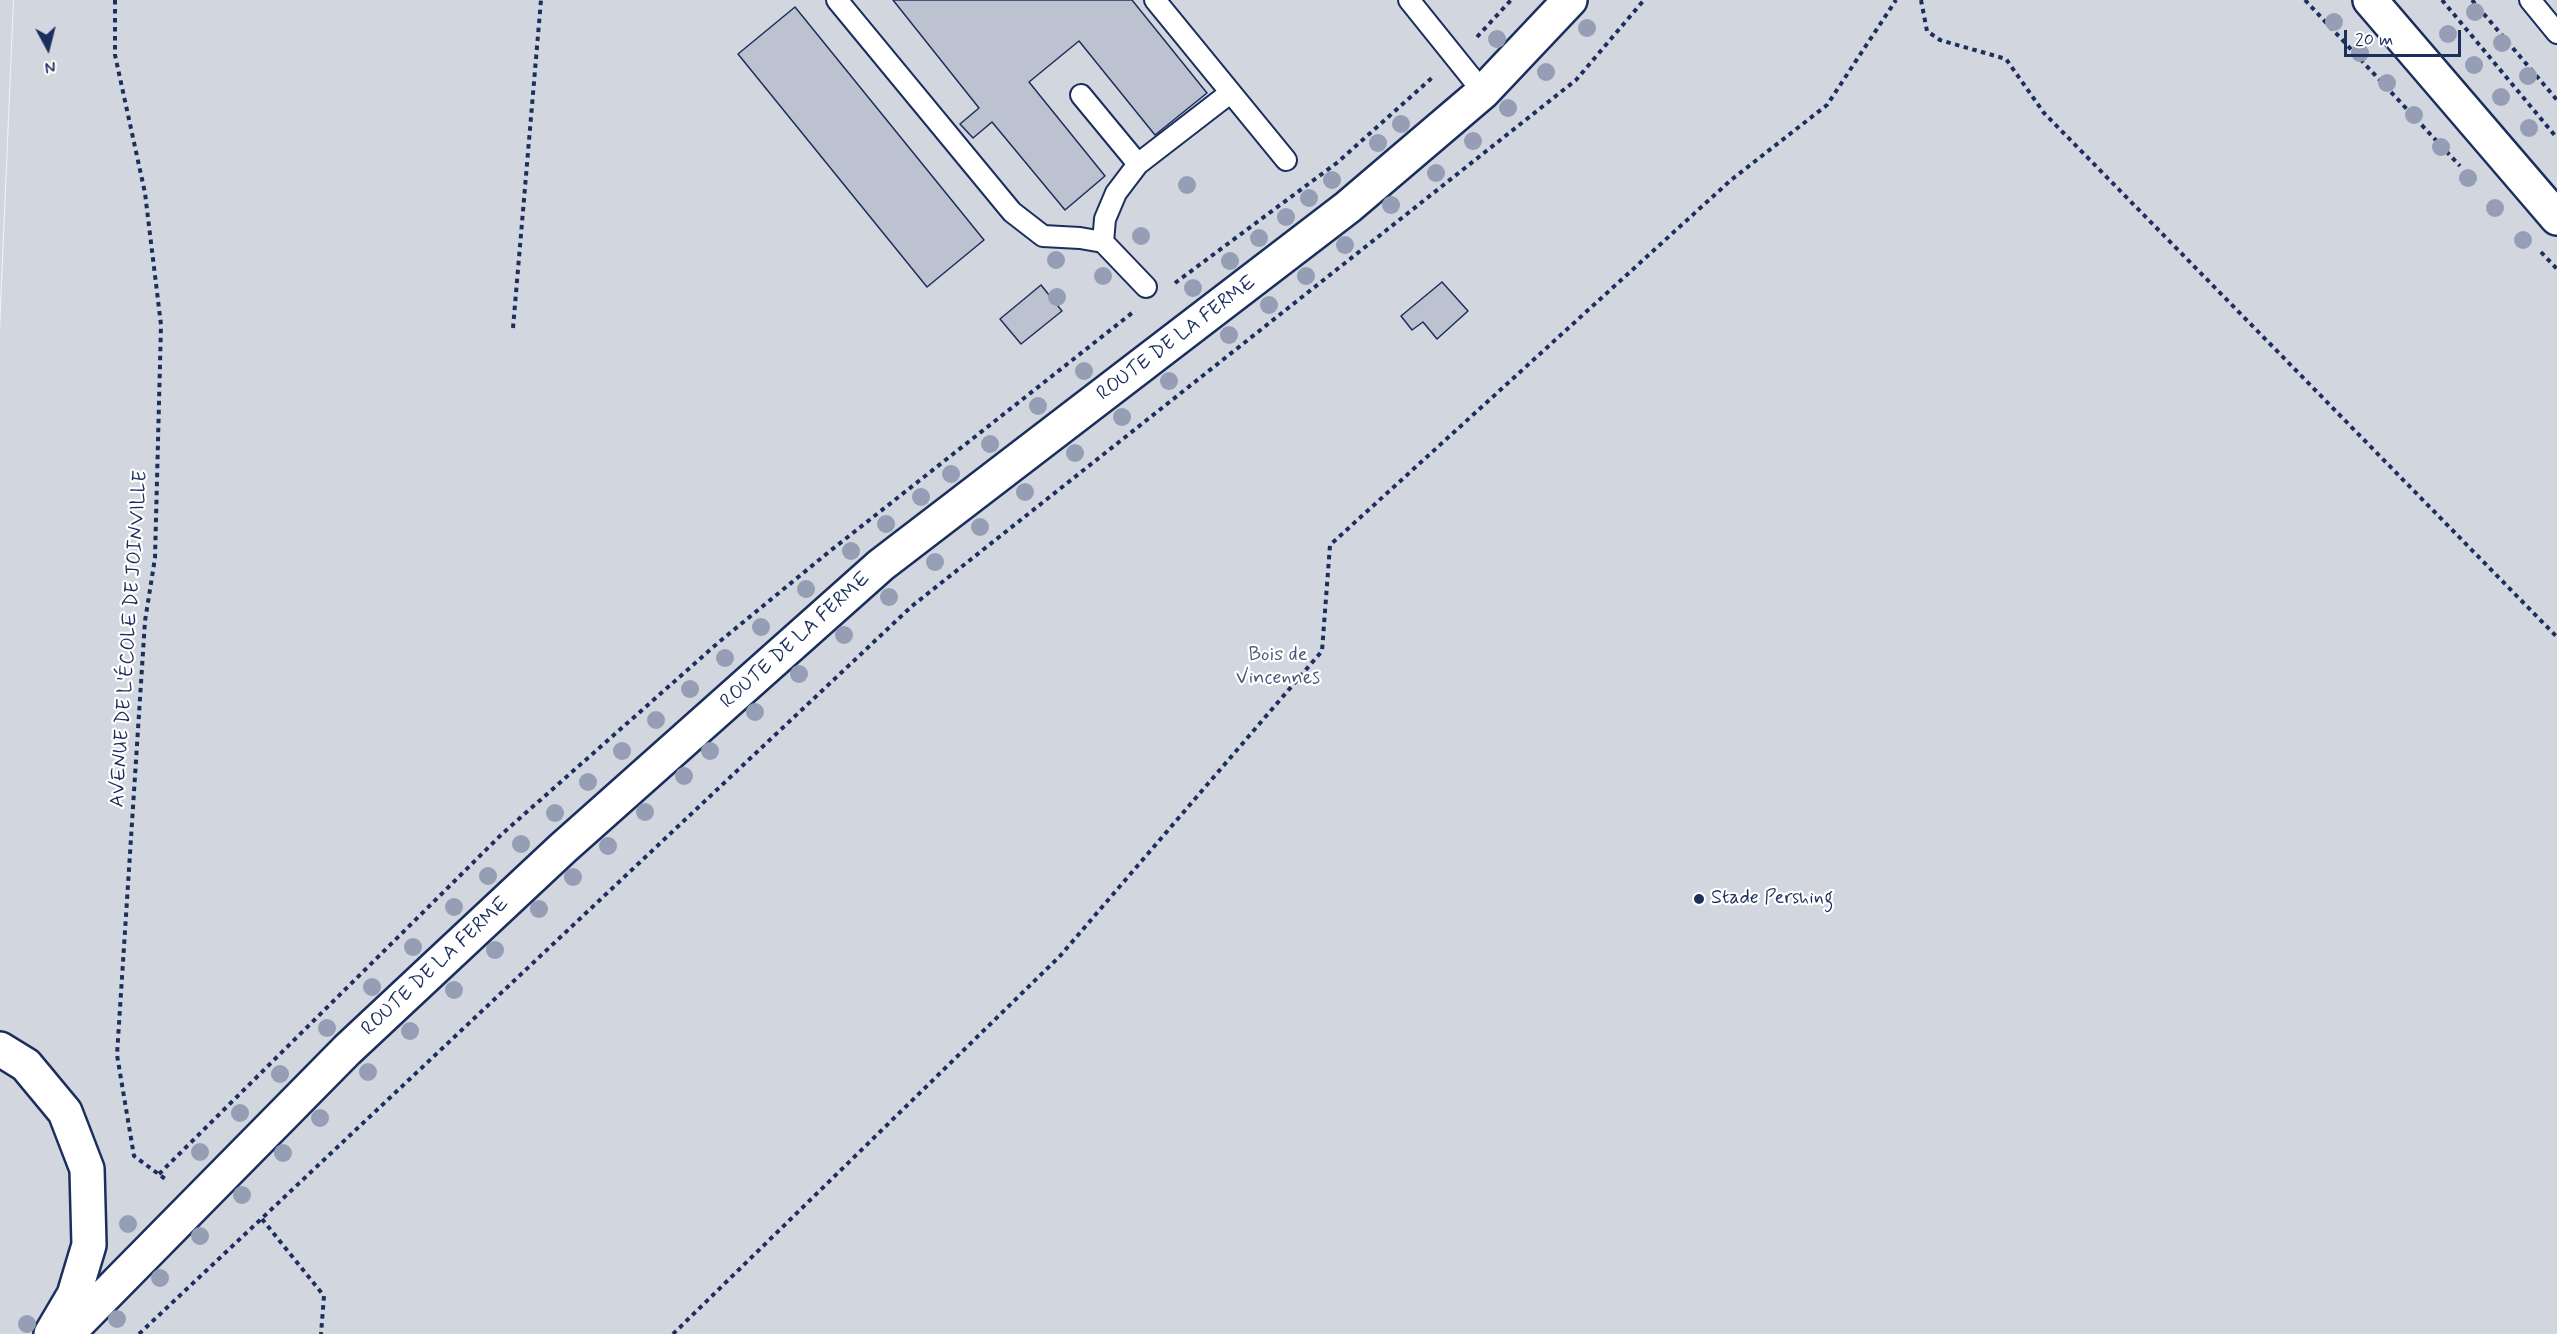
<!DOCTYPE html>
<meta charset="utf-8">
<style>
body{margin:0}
#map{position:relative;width:2557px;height:1334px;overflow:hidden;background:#f1f2f5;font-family:Mynerve,sans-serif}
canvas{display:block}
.north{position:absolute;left:18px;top:18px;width:60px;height:60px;-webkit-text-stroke:4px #fff;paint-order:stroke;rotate:173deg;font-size:16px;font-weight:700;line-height:24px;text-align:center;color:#1b2f5e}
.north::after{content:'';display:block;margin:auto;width:21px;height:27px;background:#1b2f5e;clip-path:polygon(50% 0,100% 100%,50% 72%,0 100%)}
.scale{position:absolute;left:2344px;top:30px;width:117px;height:27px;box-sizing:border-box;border:3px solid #1b2f5e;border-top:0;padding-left:8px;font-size:18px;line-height:21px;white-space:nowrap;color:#1b2f5e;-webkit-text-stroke:4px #fff;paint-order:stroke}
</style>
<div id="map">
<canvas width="2557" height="1334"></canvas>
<div class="north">N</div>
<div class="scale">20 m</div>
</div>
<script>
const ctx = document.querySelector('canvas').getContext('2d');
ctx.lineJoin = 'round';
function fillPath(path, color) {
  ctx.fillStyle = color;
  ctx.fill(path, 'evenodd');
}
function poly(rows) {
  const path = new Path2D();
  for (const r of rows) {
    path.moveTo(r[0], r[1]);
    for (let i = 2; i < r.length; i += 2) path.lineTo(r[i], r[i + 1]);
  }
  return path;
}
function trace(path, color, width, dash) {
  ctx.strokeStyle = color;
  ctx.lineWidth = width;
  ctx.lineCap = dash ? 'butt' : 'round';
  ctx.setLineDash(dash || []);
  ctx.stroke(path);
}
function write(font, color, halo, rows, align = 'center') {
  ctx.font = font + ' Mynerve,sans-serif';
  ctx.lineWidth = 4.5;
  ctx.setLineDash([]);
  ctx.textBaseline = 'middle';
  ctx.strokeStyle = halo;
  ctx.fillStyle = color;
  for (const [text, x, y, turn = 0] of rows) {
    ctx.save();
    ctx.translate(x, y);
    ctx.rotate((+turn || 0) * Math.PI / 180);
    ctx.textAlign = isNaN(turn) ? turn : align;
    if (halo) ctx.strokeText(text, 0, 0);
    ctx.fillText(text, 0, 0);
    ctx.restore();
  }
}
fillPath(poly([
 [0,0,13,0,0,305],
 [14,0,2557,0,2557,1334,0,1334,0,332]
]), '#d2d6df');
const building = poly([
 [893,0,1132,0,1207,93,1155,135,1079,41,1029,82,1105,176,1065,210,992,122,973,138,960,124,979,108,893,0],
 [795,7,984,240,927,287,738,54,795,7],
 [1442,282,1468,311,1437,339,1423,322,1412,330,1401,316,1442,282],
 [1041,285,1062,311,1021,344,1000,319,1041,285]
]);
fillPath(building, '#bcc2d0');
trace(building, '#1b2f5e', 1.5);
const service = poly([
 [837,0,1012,212,1043,236,1080,238,1103,242,1146,287],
 [1155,0,1286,160],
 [1409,0,1483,92],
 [2530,0,2557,33],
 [1081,95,1138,164,1116,193,1105,219,1103,242],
 [1138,164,1230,93]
]);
const minor = poly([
 [67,1334,347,1050,563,848,881,565,1348,207,1483,92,1570,0]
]);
const tertiary = poly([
 [2370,0,2557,218]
]);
const motorway = poly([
 [0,1049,26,1065,65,1112,87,1169,89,1245,74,1295,51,1334]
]);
trace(service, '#1b2f5e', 24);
trace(minor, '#1b2f5e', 38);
trace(tertiary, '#1b2f5e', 38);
trace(motorway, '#1b2f5e', 38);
trace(poly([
 [115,0,115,55,145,193,161,325,155,558,145,621,117,1055,134,1156,168,1181],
 [1921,0,1927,31,1940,40,2006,59,2044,113,2557,637],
 [2305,0,2460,166],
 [2442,0,2557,138],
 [2472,0,2557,100],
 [1477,37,1511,0],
 [2541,252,2557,269],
 [1175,283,1338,162,1434,76],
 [513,328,541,0],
 [159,1174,503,833,719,642,830,551,1132,313],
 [262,1219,324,1296,321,1334],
 [139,1334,912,606,1576,80,1644,0],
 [673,1334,1060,956,1322,651,1330,545,1731,180,1827,105,1896,0]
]), '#1b2f5e', 4, [4.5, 4.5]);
trace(service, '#fff', 20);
trace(minor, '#fff', 33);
trace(tertiary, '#fff', 33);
trace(motorway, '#fff', 33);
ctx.fillStyle = '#959eb4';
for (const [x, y] of [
 [2475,12],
 [2334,22],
 [1587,28],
 [2448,34],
 [1497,39],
 [2502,43],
 [2360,53],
 [2474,65],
 [1546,72],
 [2528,76],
 [2387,83],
 [2501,97],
 [1508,108],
 [2414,115],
 [1401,124],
 [2529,128],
 [1473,141],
 [1378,143],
 [2441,147],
 [1436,173],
 [2468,178],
 [1332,180],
 [1187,185],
 [1309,198],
 [1391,205],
 [2495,208],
 [1286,217],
 [1141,236],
 [1259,238],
 [2523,240],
 [1345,245],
 [1056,260],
 [1230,261],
 [1103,276],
 [1306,276],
 [1193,288],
 [1057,297],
 [1269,305],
 [1229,335],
 [1084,371],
 [1169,381],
 [1038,406],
 [1122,417],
 [990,444],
 [1075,453],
 [951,474],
 [1025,492],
 [921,497],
 [886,524],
 [980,527],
 [851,551],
 [935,562],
 [806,589],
 [889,597],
 [761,627],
 [844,635],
 [725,658],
 [799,674],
 [690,689],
 [755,712],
 [656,720],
 [622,751],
 [710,751],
 [684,776],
 [588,782],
 [645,812],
 [555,813],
 [521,844],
 [608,846],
 [488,876],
 [573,877],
 [454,907],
 [539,909],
 [413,947],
 [495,950],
 [372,987],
 [454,990],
 [327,1028],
 [410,1031],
 [368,1072],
 [280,1074],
 [240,1113],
 [320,1118],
 [200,1152],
 [283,1153],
 [242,1195],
 [128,1224],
 [200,1236],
 [160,1278],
 [117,1319],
 [27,1324]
]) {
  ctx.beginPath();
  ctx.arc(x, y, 9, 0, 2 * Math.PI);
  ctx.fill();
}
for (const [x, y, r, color] of [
 [1699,899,6,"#1b2f5e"]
]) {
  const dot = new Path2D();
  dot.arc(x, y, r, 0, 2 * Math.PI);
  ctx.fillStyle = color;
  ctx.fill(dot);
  trace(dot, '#fff', 2);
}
write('20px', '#1b2f5e', '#fff', [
 ["ROUTE DE LA FERME",1177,339,-37],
 ["AVENUE DE L'ÉCOLE DE JOINVILLE",130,639,-86],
 ["ROUTE DE LA FERME",796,641,-42],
 ["ROUTE DE LA FERME",436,967,-43]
]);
write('20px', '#49597e', '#fff', [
 ["Bois de",1278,656],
 ["Vincennes",1278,679]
]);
write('20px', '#1b2f5e', '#fff', [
 ["Stade Pershing",1711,899]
], 'left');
</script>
